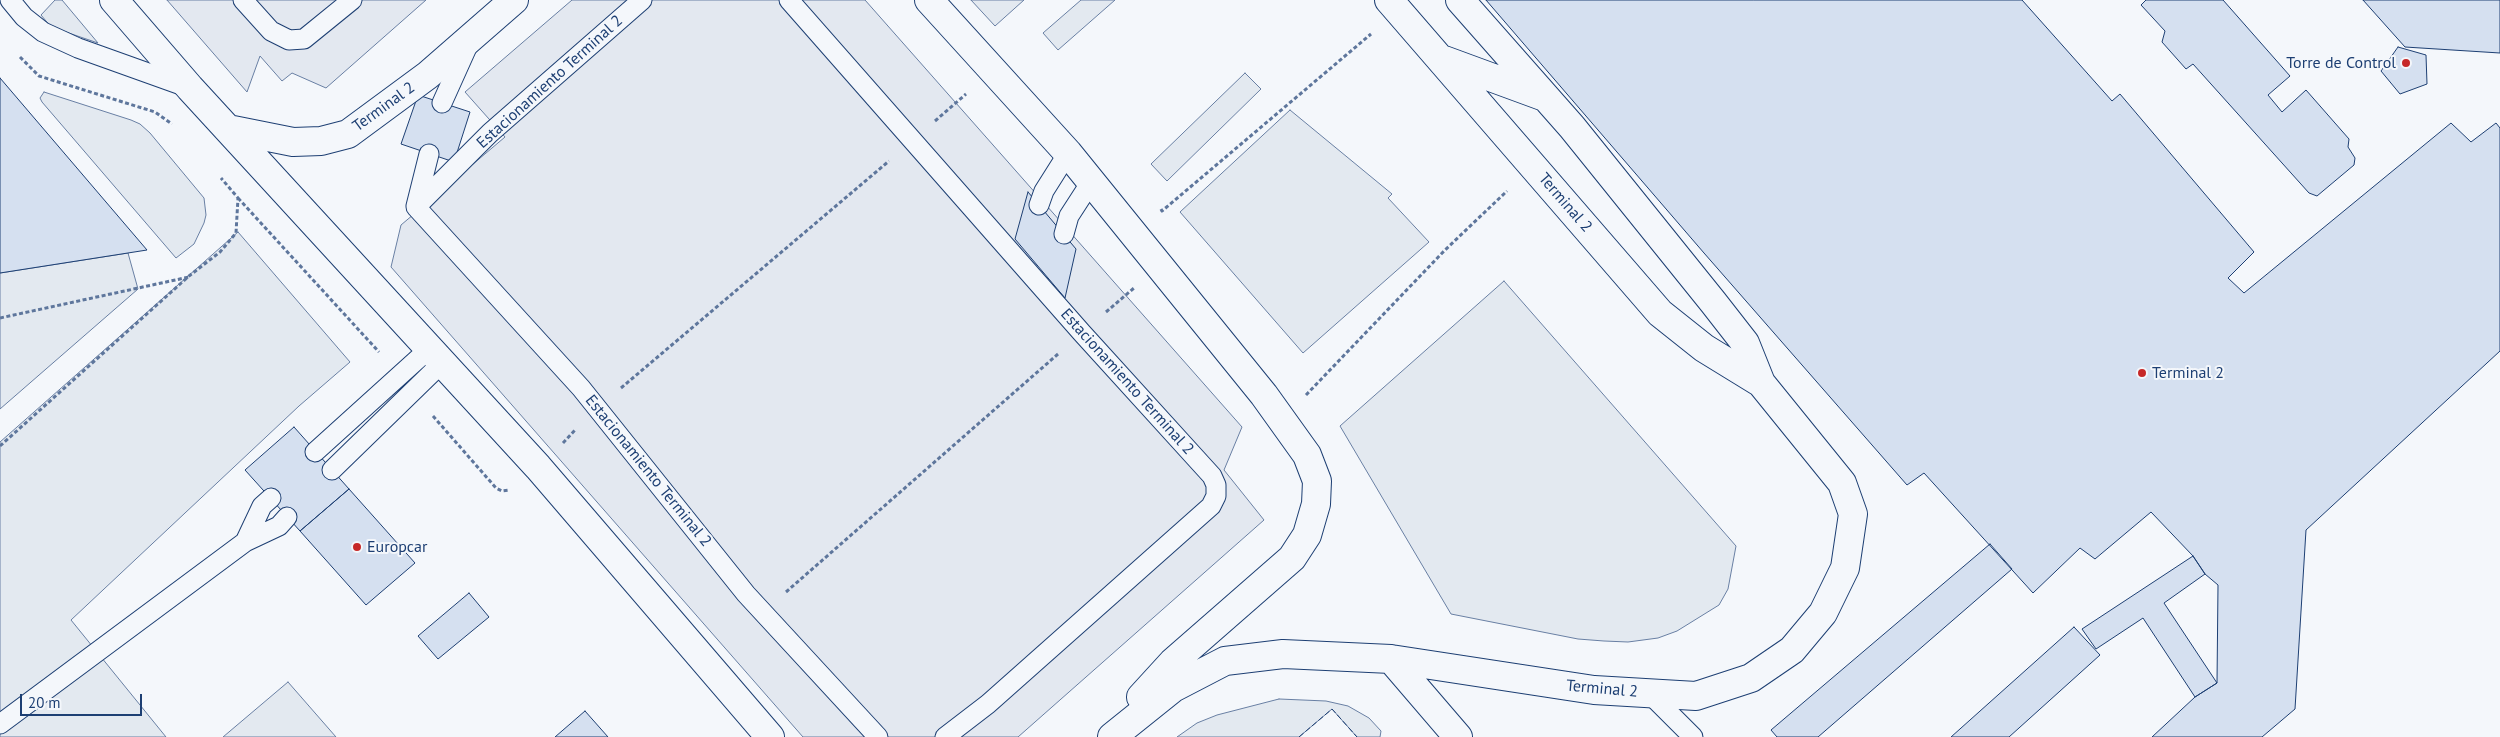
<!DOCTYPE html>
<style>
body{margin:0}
#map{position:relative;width:2500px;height:737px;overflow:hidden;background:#f4f7fb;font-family:"PT Sans",sans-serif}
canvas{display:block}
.scale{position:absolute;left:20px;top:694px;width:122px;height:22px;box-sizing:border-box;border:2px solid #1d3f73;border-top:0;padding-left:6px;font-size:15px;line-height:18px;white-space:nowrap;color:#1d3f73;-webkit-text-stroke:4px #f4f7fb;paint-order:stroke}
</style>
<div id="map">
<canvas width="2500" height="737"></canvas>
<div class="scale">20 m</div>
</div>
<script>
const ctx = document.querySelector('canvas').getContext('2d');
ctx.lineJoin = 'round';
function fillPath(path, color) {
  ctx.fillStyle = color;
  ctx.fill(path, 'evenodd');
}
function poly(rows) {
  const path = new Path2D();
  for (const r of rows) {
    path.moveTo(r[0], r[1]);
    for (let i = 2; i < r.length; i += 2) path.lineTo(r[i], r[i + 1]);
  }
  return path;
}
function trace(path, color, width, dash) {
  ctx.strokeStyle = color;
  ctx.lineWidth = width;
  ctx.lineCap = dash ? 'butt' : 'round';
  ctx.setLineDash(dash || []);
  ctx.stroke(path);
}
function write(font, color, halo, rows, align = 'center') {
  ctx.font = font + ' "PT Sans",sans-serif';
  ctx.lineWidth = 4;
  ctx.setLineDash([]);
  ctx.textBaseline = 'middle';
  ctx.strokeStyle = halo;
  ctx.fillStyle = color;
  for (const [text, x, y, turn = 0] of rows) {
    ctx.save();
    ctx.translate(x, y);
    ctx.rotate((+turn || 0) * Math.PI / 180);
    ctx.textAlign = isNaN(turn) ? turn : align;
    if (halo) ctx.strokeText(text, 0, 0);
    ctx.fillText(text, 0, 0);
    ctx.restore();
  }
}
const green = poly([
 [55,0,62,0,98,43,51,27,41,15,55,0],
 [971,0,1024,0,995,26,971,0],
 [1081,0,1115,0,1058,50,1043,33,1081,0],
 [1245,73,1261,89,1167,181,1151,164,1245,73],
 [44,92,131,120,140,124,150,133,204,198,206,215,204,223,194,244,176,258,42,102,40,98,44,92],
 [1290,110,1392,194,1388,198,1429,242,1303,353,1180,212,1290,110],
 [238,232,350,362,299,406,71,620,166,737,0,737,0,442,238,232],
 [128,253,138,289,0,409,0,273,128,253],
 [1504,281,1736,546,1728,589,1719,605,1677,631,1658,638,1628,642,1604,641,1578,639,1451,614,1340,426,1504,281],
 [288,682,336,737,223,737,288,682],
 [1279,699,1326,701,1348,706,1369,718,1381,731,1380,737,1357,737,1332,709,1299,737,1177,737,1197,723,1217,715,1279,699]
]);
fillPath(green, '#e3e9f0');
trace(green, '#687fa3', 1);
const parking = poly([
 [167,0,426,0,326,88,292,73,282,81,260,56,247,92,167,0],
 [572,0,865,0,1242,427,1224,470,1264,520,1018,737,803,737,391,267,401,225,505,137,465,92,572,0]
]);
fillPath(parking, '#e3e8f0');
trace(parking, '#687fa3', 1);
const building = poly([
 [1486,0,2022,0,2112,101,2120,94,2254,252,2228,278,2244,293,2451,123,2471,142,2496,123,2500,128,2500,351,2306,530,2295,709,2262,737,2152,737,2195,697,2217,683,2218,585,2205,574,2193,556,2151,512,2095,559,2080,548,2033,593,1924,473,1907,485,1704,253,1486,0],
 [2146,0,2223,0,2290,76,2268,95,2282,112,2306,90,2349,139,2348,147,2355,158,2354,165,2317,196,2309,193,2193,64,2186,69,2162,42,2165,31,2141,5,2146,0],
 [2363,0,2500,0,2500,53,2405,47,2363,0],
 [2398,47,2426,55,2427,84,2400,94,2381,71,2398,47],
 [0,78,147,250,0,273,0,78],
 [418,95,470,112,454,162,401,144,418,95],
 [1028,192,1076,249,1065,298,1015,239,1028,192],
 [294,427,349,489,300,531,245,470,294,427],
 [349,489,415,563,366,605,300,531,349,489],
 [1990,544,2012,569,1818,737,1777,737,1771,730,1990,544],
 [2193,556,2205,574,2164,603,2217,683,2195,697,2143,618,2096,649,2082,629,2193,556],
 [469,593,489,617,438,659,418,636,469,593],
 [2074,627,2100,655,2009,737,1951,737,2074,627],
 [585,711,608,737,555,737,585,711]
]);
fillPath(building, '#d5e0f0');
trace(building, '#1d3f73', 1);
const lane = poly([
 [10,0,24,17,43,32,78,48,187,87],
 [243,0,271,31,289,40,304,39,352,0],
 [789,0,1082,333,1212,476,1216,485,1216,496,1211,506,988,704,945,737],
 [442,103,469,43],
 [1039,205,1044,191,1068,153],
 [416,206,429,154],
 [416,207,581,388,746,594,878,737],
 [416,207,490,133,642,0],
 [1064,234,1069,216,1091,182],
 [315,452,430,348],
 [332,470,444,361],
 [271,498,262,506,245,542,279,526,287,517],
 [1649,693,1693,737],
 [0,724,245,542]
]);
const street = poly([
 [114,0,190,88,538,467,770,737],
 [929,0,1068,153,1264,395,1307,455,1317,481,1316,504,1307,535,1292,558,1173,662,1141,697],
 [1389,0,1660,313,1704,348,1761,383],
 [1444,60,1542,96],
 [228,129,293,142,321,141,348,134,428,75,514,0],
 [1391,659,1458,737],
 [1112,737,1173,688,1225,661,1283,654,1391,659,1594,690,1696,696,1751,678,1792,650,1823,613,1845,568,1853,514,1842,483,1761,383,1745,343,1713,302,1572,127,1460,0]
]);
trace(lane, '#1d3f73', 21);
trace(street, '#1d3f73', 30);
trace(poly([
 [20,57,39,76,155,112,172,124],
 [935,121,966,94],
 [238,198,379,352],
 [1161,209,1162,211,1371,34],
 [1106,312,1134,288],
 [0,318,189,277],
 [621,388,889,161],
 [1306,395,1445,250,1507,191],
 [433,416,496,488,502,491,510,490],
 [563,443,576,429],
 [0,446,189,276,220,252,236,233,238,198,221,178],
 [786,592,1058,354]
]), '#5e769c', 3, [4, 2.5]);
trace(lane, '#f4f7fb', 19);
trace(street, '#f4f7fb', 28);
trace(poly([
 [1299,737,1332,709,1357,737]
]), '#1d3f73', 1, [6, 2.5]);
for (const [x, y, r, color] of [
 [2406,63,5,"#c62828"],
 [2142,373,5,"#c62828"],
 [357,547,5,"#c62828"]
]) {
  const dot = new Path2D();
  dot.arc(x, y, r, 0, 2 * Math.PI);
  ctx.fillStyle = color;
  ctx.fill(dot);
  trace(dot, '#f4f7fb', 2);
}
write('16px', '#1d3f73', '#f4f7fb', [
 ["Torre de Control",2396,63,"right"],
 ["Terminal 2",2152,373],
 ["Europcar",367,547]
], 'left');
write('16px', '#1d3f73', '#f4f7fb', [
 ["Estacionamiento Terminal 2",550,82,-42],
 ["Terminal 2",384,107,-36],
 ["Terminal 2",1565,203,49],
 ["Estacionamiento Terminal 2",1127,382,48],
 ["Estacionamiento Terminal 2",648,471,51],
 ["Terminal 2",1602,689,5]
]);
</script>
